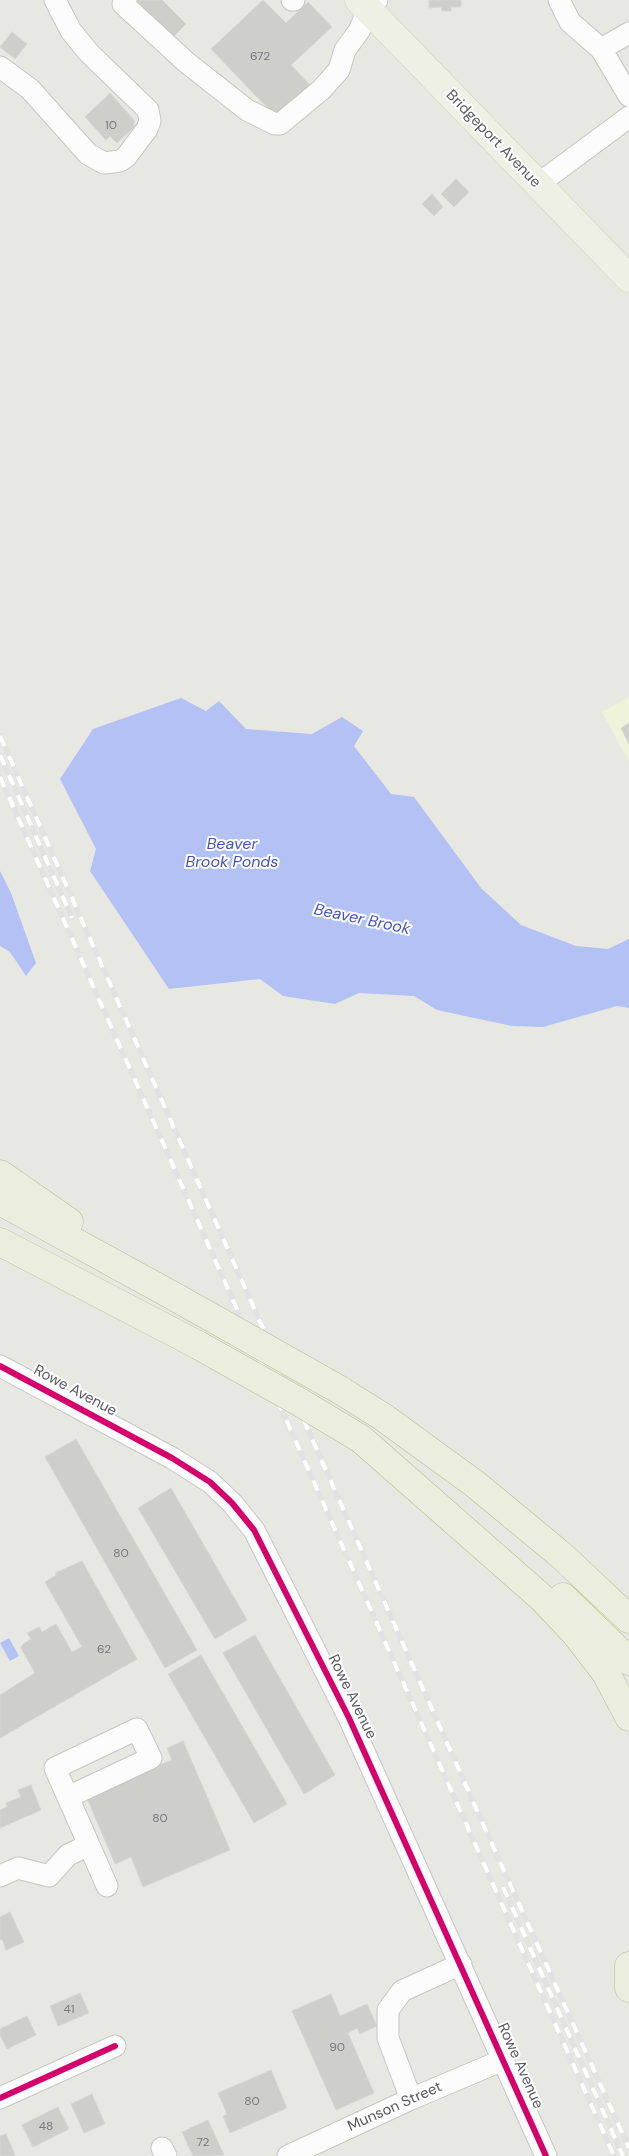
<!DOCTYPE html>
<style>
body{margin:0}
canvas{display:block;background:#e7e8e2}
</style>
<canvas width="629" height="2156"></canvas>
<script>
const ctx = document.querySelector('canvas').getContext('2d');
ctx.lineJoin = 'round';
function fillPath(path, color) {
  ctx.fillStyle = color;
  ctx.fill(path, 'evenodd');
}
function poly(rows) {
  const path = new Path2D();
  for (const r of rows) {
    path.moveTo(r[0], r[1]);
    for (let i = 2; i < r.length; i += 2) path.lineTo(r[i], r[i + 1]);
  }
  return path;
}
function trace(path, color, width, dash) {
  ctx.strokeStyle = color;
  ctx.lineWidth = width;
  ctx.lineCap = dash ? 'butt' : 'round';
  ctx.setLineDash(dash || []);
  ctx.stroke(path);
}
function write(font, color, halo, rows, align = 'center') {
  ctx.font = font + ' "DM Sans",sans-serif';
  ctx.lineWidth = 4;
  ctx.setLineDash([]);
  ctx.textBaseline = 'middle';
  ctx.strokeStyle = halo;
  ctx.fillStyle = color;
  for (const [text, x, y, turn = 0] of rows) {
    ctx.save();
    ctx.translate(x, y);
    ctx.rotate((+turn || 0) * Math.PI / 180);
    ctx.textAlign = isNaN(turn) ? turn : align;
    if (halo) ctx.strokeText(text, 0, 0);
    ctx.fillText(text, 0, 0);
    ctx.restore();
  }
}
fillPath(poly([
 [629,697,629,762,602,712]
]), '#eff3da');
fillPath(poly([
 [181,698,206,711,219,701,246,729,312,734,342,717,363,731,354,746,391,794,414,797,481,888,521,925,576,946,608,949,629,939,629,1008,617,1006,543,1027,512,1026,437,1010,414,996,359,993,335,1004,283,996,260,979,169,989,90,871,96,849,60,779,93,729],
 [0,871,11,893,36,963,26,976,10,952,0,946],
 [9,1638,19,1656,10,1661,0,1643]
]), '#b4c1f4');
const building = poly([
 [138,0,162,0,186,24,172,38,136,3,138,0],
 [263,0,286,23,308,2,332,27,291,65,312,87,278,119,211,49,263,0],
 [429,0,461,0,461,7,451,7,451,11,442,11,441,7,429,8,429,0],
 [12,32,27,44,15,59,0,47,12,32],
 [110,93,134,120,134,127,117,143,110,136,106,140,85,117,110,93],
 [456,179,469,192,454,207,441,194,456,179],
 [432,194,443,207,434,216,422,204,432,194],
 [629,723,629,744,621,728,629,723],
 [76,1439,197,1650,165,1668,45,1457,76,1439],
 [171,1488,247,1620,215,1639,138,1508,171,1488],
 [82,1561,137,1659,0,1738,0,1695,35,1673,21,1648,23,1644,31,1639,27,1633,39,1627,42,1632,56,1624,72,1652,82,1647,45,1582,56,1575,55,1573,82,1561],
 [255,1635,335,1775,304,1794,223,1653,255,1635],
 [201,1655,287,1804,254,1823,168,1674,201,1655],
 [183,1741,230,1850,143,1887,131,1857,115,1864,86,1796,172,1760,167,1748,183,1741],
 [31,1785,41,1810,0,1828,0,1810,7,1807,6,1803,21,1797,18,1790,31,1785],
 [10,1912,24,1942,6,1950,2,1939,0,1940,0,1917,10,1912],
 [80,1993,89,2013,58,2026,50,2006,80,1993],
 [331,1994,340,2016,367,2004,377,2026,360,2034,357,2028,348,2033,374,2093,336,2110,292,2011,331,1994],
 [27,2016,36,2035,7,2049,0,2035,0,2029,27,2016],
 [271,2070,287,2108,230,2133,223,2116,227,2114,218,2093,271,2070],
 [92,2094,105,2124,84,2133,71,2104,92,2094],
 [58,2107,69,2129,33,2147,22,2125,58,2107],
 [208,2120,224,2155,193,2156,182,2132,208,2120],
 [6,2134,15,2155,13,2156,0,2156,0,2136,6,2134]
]);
fillPath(building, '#cecfcb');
trace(building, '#d6d7d2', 1);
const minor = poly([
 [126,0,123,4,186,62,247,110,275,124,280,124,321,90,339,70,345,50,359,31,368,10,377,0],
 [292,0,294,0],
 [559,0,570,22,601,49,629,33],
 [601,49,629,96],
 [0,67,30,89,88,154,104,163,120,161,126,157,147,129,150,121,148,110,89,53,71,31,55,0],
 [537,185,629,117],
 [0,1366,172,1458,210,1482,232,1503,254,1530,349,1718,546,2156],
 [89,1845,107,1886],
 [0,1876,18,1868,49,1876,68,1855,89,1845,55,1768,137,1729,151,1758,68,1797],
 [0,2098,115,2046],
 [411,2099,388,2038,388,2010,402,1991,461,1964],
 [162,2148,166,2156],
 [288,2156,411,2099,503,2060]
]);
const major = poly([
 [359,0,629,278]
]);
const highway = poly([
 [0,1174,69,1222],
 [0,1201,177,1298],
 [0,1242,198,1345],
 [340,1390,383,1417,475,1484,561,1555,629,1619],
 [361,1439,542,1598,575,1633,606,1673,629,1717],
 [563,1597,629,1661],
 [629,1966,629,1988]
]);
trace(minor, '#c5c6c6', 23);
trace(major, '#cdd0b0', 29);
trace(highway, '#bbbe91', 29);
trace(minor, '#fbfcfb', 21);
trace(major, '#eff0e5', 28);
trace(highway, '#ebeddf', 28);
const rail = poly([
 [0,736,487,1833,629,2148],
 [0,755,72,918],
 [0,777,614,2156],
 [503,1887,623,2156]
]);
trace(rail, '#e2e2e2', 5.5);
trace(rail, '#fff', 4, [11]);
const highwayBridge = poly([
 [177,1298,340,1390],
 [198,1345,296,1400,361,1439]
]);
trace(highwayBridge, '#bbbe91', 29, []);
trace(highwayBridge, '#ebeddf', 28);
trace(poly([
 [0,1366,172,1458,210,1482,232,1503,254,1530,349,1718,546,2156],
 [0,2098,115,2046]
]), '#d6006c', 6);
write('12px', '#77787c', null, [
 ["672",260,57],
 ["10",111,126],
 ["80",121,1554],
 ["62",104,1650],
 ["80",160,1819],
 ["41",69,2010],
 ["90",337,2048],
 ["80",252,2102],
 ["48",46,2127],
 ["72",203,2143]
]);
write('15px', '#585960', '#fff', [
 ["Bridgeport Avenue",493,139,46],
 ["Rowe Avenue",75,1391,28],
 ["Rowe Avenue",352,1697,64],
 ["Rowe Avenue",520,2066,66],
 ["Munson Street",395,2107,-24]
]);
write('italic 16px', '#4351bd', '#fff', [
 ["Beaver",232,845],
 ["Brook Ponds",232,863],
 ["Beaver Brook",362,920,12]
]);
</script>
